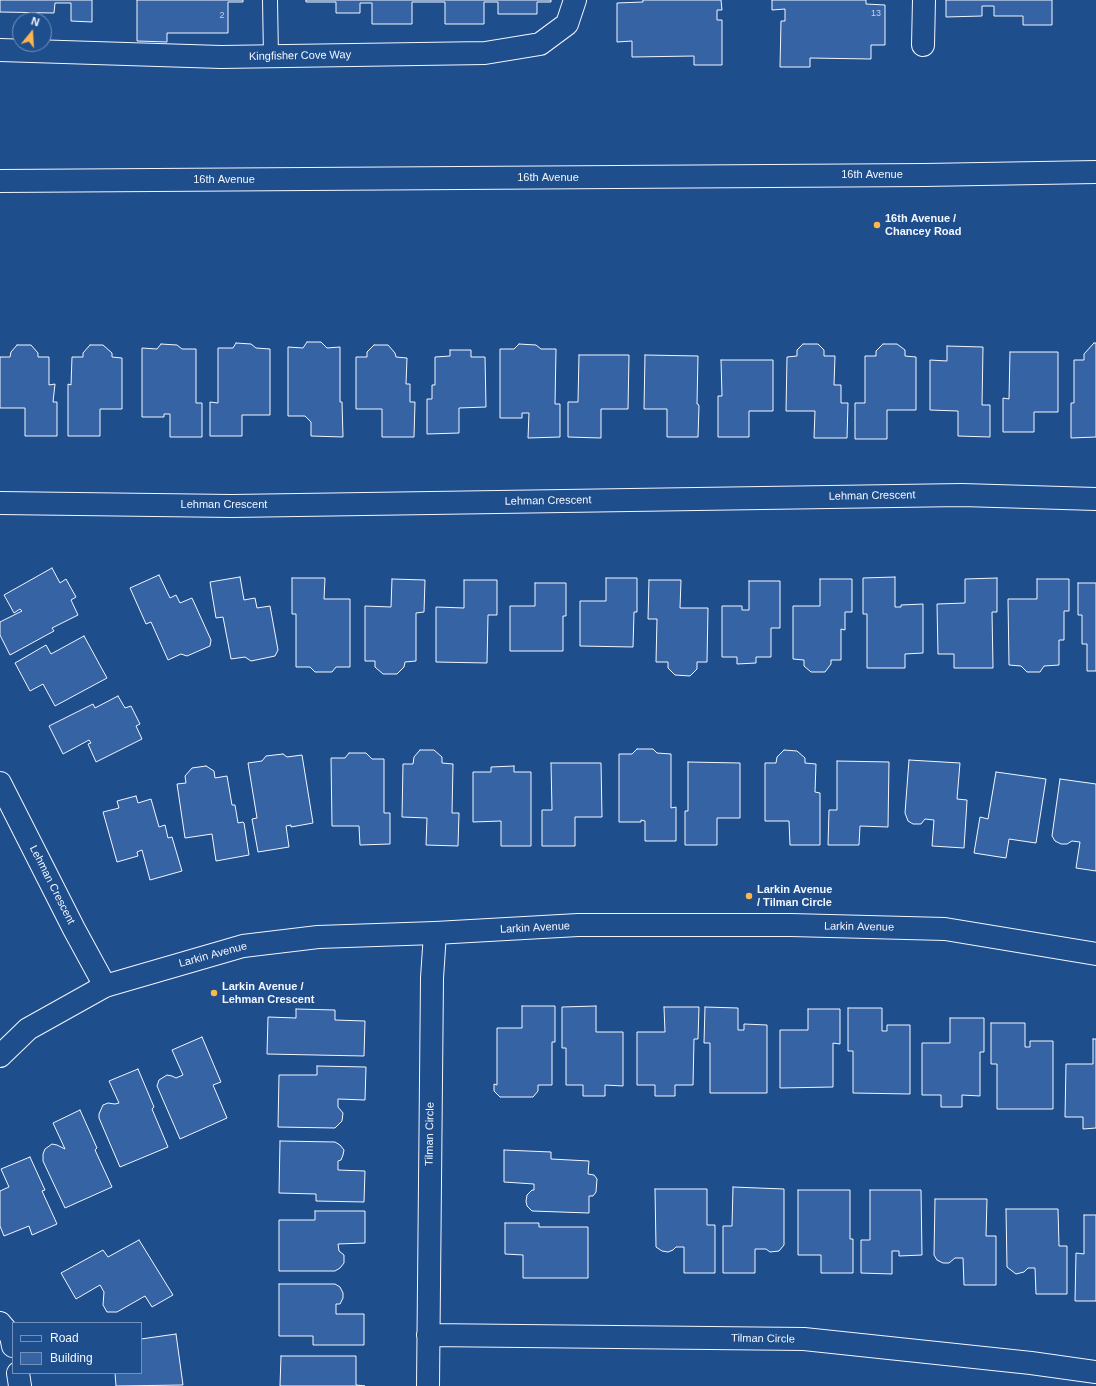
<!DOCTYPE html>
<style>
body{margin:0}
#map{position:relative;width:1096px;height:1386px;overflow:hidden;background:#1f4e8c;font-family:Helvetica,sans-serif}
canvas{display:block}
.legend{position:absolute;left:12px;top:1322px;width:130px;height:52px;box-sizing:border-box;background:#1f4e8c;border:1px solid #7391ba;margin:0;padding:5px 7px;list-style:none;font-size:12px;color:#f2f6ff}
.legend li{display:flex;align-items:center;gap:8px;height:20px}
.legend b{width:20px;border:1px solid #7391ba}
.north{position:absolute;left:12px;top:12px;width:40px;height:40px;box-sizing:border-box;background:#1f4e8c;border:1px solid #7391ba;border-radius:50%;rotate:18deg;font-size:11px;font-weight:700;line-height:16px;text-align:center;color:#f2f6ff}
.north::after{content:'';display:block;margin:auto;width:14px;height:18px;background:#ffb74d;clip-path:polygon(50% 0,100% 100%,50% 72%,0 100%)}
</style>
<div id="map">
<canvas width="1096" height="1386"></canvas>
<ul class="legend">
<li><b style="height:5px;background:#1f4e8c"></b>Road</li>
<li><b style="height:11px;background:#3563a3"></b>Building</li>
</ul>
<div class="north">N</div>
</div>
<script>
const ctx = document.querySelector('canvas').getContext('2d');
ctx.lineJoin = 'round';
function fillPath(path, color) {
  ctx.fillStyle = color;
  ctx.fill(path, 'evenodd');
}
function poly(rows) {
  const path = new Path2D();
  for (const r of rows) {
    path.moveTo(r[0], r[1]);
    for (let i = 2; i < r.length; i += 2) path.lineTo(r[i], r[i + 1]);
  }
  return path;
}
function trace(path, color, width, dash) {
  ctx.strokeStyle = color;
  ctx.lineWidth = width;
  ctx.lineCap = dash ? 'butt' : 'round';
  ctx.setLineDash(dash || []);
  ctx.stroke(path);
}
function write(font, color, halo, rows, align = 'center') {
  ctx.font = font + ' Helvetica,sans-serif';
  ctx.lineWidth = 3;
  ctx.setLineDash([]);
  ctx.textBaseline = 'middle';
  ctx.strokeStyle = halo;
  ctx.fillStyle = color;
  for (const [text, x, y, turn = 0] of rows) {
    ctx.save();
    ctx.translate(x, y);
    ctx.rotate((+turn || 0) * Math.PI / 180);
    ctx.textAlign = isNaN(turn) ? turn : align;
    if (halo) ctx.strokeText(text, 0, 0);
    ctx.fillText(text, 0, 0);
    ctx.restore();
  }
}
const building = poly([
 [0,0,92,0,92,22,71,21,71,3,55,3,54,13,0,12,0,0],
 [137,0,243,0,243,2,228,2,228,33,167,33,167,42,137,41,137,0],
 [306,0,551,0,551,2,537,2,537,14,498,14,498,2,484,2,484,24,445,24,445,2,412,2,412,24,372,24,372,3,360,3,360,13,336,13,336,2,306,2,306,0],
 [643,0,721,0,722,10,717,10,717,20,722,20,722,65,694,65,694,56,632,57,632,41,617,42,617,3,643,2,643,0],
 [772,0,866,0,866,4,885,5,885,45,871,45,871,59,810,58,810,67,780,67,781,21,785,21,785,9,772,10,772,0],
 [946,0,1052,0,1052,25,1023,25,1023,16,994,16,994,6,982,6,982,16,946,17,946,0],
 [307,342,321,342,327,348,340,347,340,402,342,402,343,437,311,436,311,422,305,416,288,416,288,347,303,348,307,342],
 [236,343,251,344,256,348,270,349,270,415,242,415,242,436,210,436,210,402,218,403,218,348,233,348,236,343],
 [1094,343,1096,343,1096,437,1071,438,1071,403,1074,403,1074,360,1084,360,1084,354,1094,343],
 [161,344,177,345,182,349,196,349,196,403,202,403,202,437,170,437,170,414,164,414,164,417,142,417,142,348,157,349,161,344],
 [519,344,536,345,541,349,556,349,555,404,560,404,560,437,528,438,529,413,522,413,522,418,500,418,500,349,514,349,519,344],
 [803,344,818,344,824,350,824,356,835,356,834,385,841,385,841,403,848,403,847,438,814,438,815,411,786,411,787,357,797,356,797,350,803,344],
 [883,344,897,344,905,350,905,356,916,357,916,410,887,410,887,439,855,439,855,403,865,403,865,356,876,356,876,351,883,344],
 [17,345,31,345,38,353,38,357,49,357,49,385,55,384,53,402,57,402,57,436,25,436,25,408,0,408,0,357,10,357,11,352,17,345],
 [90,345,103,345,112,353,112,357,122,358,122,409,100,409,100,436,68,436,68,384,71,385,72,357,83,357,83,353,90,345],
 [374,345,388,345,395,353,396,357,407,358,406,384,410,384,410,402,415,402,414,437,382,437,382,409,356,409,356,357,367,357,367,352,374,345],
 [947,346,983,347,982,405,990,405,990,437,958,436,958,411,930,410,930,360,947,361,947,346],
 [450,350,471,350,471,357,485,357,486,407,459,408,459,433,427,434,427,399,432,399,432,385,435,385,435,357,450,356,450,350],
 [1010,352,1058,352,1058,412,1034,412,1034,432,1003,432,1003,398,1009,399,1010,352],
 [579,355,629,355,628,409,601,409,601,438,568,437,568,402,578,402,579,355],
 [645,355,698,356,697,404,698,404,699,406,698,437,667,437,667,409,644,409,645,355],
 [721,360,773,360,773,411,749,411,749,437,718,437,718,396,722,396,721,360],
 [52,568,60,583,66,579,76,597,71,600,78,615,52,628,54,631,10,655,0,635,0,622,22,611,20,609,14,613,4,595,52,568],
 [159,575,170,598,176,595,180,603,192,598,211,640,210,646,187,656,181,654,168,660,151,622,146,624,130,588,159,575],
 [240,577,244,600,255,598,257,608,270,606,278,650,275,656,251,661,245,657,231,659,223,617,216,618,210,582,240,577],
 [895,577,895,607,901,607,901,605,923,604,923,653,905,654,905,668,867,668,867,614,863,614,863,578,895,577],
 [292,578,325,578,324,599,350,599,350,667,336,667,332,672,315,672,310,667,296,667,296,614,292,614,292,578],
 [606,578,637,578,637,612,634,612,633,647,580,646,580,601,606,601,606,578],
 [997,578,997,612,992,612,993,668,954,668,954,654,938,654,937,604,965,603,965,579,997,578],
 [392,579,425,580,424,612,416,613,416,661,405,662,404,667,397,674,383,674,375,667,375,661,365,661,365,606,391,607,392,579],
 [820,579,852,579,852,612,845,612,845,630,841,629,841,660,831,660,831,664,825,672,811,672,804,666,804,660,793,659,793,606,820,606,820,579],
 [1037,579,1069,579,1069,611,1064,611,1064,640,1059,640,1059,665,1044,666,1040,672,1027,672,1021,666,1009,665,1008,599,1037,599,1037,579],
 [464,580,497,580,497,615,488,615,487,663,436,662,436,607,464,608,464,580],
 [649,580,681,580,680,608,708,608,707,662,697,662,697,669,690,676,675,675,668,668,668,662,656,662,657,619,648,619,649,580],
 [749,581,780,581,780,628,771,628,771,657,756,657,756,663,737,664,737,657,722,657,722,606,742,606,742,610,749,610,749,581],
 [535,583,566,583,566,616,563,616,563,651,510,651,510,606,535,606,535,583],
 [1078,583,1096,583,1096,671,1087,671,1087,644,1082,644,1082,615,1078,615,1078,583],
 [84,636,107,678,55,706,43,684,30,691,15,663,46,645,51,654,84,636],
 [118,696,125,708,131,706,140,724,136,726,142,739,96,762,88,744,91,743,89,740,63,754,49,726,93,704,95,708,118,696],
 [637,749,653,749,657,753,671,754,671,808,676,807,676,841,645,841,645,821,641,820,641,822,619,822,619,754,632,754,637,749],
 [420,750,434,750,442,757,442,763,453,764,452,813,459,813,458,846,426,845,427,818,402,817,403,764,413,764,414,757,420,750],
 [784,750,797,751,805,758,805,763,816,764,815,792,820,793,820,845,790,845,789,821,765,821,765,763,776,763,777,757,784,750],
 [349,753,366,753,372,759,384,759,384,813,390,813,390,844,360,845,359,826,332,826,331,758,345,758,349,753],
 [283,754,287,757,302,755,313,823,291,827,291,825,286,826,289,847,258,852,252,819,257,818,248,763,262,761,266,756,283,754],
 [909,760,960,763,957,799,967,800,967,801,964,848,932,846,934,820,925,819,921,824,913,824,908,821,905,813,909,760],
 [837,761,889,762,888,827,860,826,859,845,828,845,829,810,837,810,837,761],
 [688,762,740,763,740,818,717,818,717,845,685,845,685,811,688,811,688,762],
 [551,763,601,763,602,817,575,817,575,846,542,846,542,810,552,810,551,763],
 [206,766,214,771,215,778,227,776,232,805,235,805,238,823,243,822,244,823,249,855,216,861,212,834,185,838,177,784,186,783,185,776,192,768,206,766],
 [514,766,514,772,531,772,531,846,501,846,501,821,473,822,473,772,491,772,491,767,514,766],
 [996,772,1046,779,1036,843,1009,839,1006,858,974,853,980,817,988,819,996,772],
 [1060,779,1096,784,1096,871,1076,868,1080,842,1072,841,1067,844,1061,844,1055,841,1052,836,1060,779],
 [136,796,138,803,151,799,159,827,165,825,168,838,172,837,182,871,150,880,142,850,137,852,138,856,117,862,103,812,119,808,117,801,136,796],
 [522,1006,555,1006,555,1042,552,1042,552,1085,538,1085,538,1091,533,1097,500,1097,494,1091,494,1084,497,1085,497,1028,522,1028,522,1006],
 [596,1006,596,1032,623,1032,623,1086,605,1085,605,1096,583,1096,583,1085,566,1085,566,1048,562,1048,562,1007,596,1006],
 [664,1007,699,1007,698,1039,694,1039,693,1085,675,1085,675,1096,655,1096,655,1085,637,1085,637,1032,665,1032,664,1007],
 [705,1007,738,1008,738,1030,744,1030,744,1024,767,1025,767,1093,710,1093,710,1043,704,1043,705,1007],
 [848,1008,882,1008,882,1031,887,1031,887,1025,910,1025,910,1094,853,1093,853,1051,848,1051,848,1008],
 [296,1009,335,1010,335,1020,365,1021,364,1056,267,1054,268,1017,296,1018,296,1009],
 [808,1009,840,1009,840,1044,833,1043,833,1087,780,1088,780,1030,808,1030,808,1009],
 [950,1018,984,1018,984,1052,980,1052,980,1096,962,1095,962,1107,941,1107,941,1095,922,1095,922,1043,950,1043,950,1018],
 [991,1023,1025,1023,1025,1047,1030,1047,1030,1041,1053,1041,1053,1109,997,1109,997,1064,991,1064,991,1023],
 [202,1037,221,1082,213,1085,227,1118,180,1139,157,1086,159,1080,167,1075,172,1076,176,1078,183,1075,172,1050,202,1037],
 [1093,1039,1096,1039,1096,1128,1083,1129,1083,1117,1065,1117,1066,1064,1093,1064,1093,1039],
 [317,1066,366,1067,365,1100,338,1099,338,1107,343,1113,342,1121,335,1128,278,1127,279,1075,317,1075,317,1066],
 [138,1069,154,1107,152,1109,168,1147,120,1167,99,1118,99,1114,103,1105,108,1103,115,1104,119,1103,109,1081,138,1069],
 [80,1110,97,1148,95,1150,112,1187,65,1208,43,1161,43,1154,45,1149,52,1144,57,1145,65,1149,53,1123,80,1110],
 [280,1141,335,1142,340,1145,344,1150,343,1155,341,1160,338,1161,338,1170,365,1171,364,1202,316,1201,316,1194,279,1193,280,1141],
 [504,1150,551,1152,551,1159,589,1161,588,1174,594,1175,597,1179,596,1192,593,1196,589,1196,589,1213,532,1211,527,1206,526,1201,527,1195,532,1190,534,1190,534,1184,504,1182,504,1150],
 [30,1157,45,1190,42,1191,57,1224,32,1235,29,1226,4,1236,0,1226,0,1191,9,1187,1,1169,30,1157],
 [733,1187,784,1189,784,1245,779,1251,770,1252,766,1249,755,1249,755,1273,723,1273,723,1226,732,1226,733,1187],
 [655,1189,707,1189,707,1225,715,1225,715,1273,684,1273,684,1247,676,1247,673,1250,668,1252,662,1251,656,1247,655,1189],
 [798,1190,850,1190,850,1239,853,1239,853,1273,821,1273,821,1255,798,1255,798,1190],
 [870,1190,921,1190,922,1255,899,1256,899,1251,892,1251,892,1274,861,1273,861,1240,870,1240,870,1190],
 [935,1199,987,1199,986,1236,996,1236,996,1285,964,1285,963,1258,955,1258,949,1263,943,1263,937,1260,934,1255,935,1199],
 [1006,1209,1058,1209,1059,1246,1067,1246,1067,1294,1036,1294,1035,1268,1028,1268,1024,1272,1016,1274,1007,1267,1006,1209],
 [315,1211,365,1211,365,1243,338,1244,339,1251,344,1255,344,1263,340,1268,335,1271,279,1271,279,1220,315,1220,315,1211],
 [1084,1215,1096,1215,1096,1301,1075,1301,1076,1253,1084,1254,1084,1215],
 [505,1223,539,1223,539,1227,588,1227,588,1278,523,1278,523,1255,505,1254,505,1223],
 [139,1240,173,1295,152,1307,145,1296,117,1312,107,1312,103,1305,104,1292,100,1285,76,1299,61,1273,103,1250,108,1257,139,1240],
 [279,1284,335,1284,340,1287,343,1293,343,1298,340,1304,336,1304,336,1314,364,1314,364,1345,313,1345,313,1336,279,1336,279,1284],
 [176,1334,183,1385,116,1386,115,1373,141,1373,141,1339,176,1334],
 [281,1356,356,1356,356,1385,365,1386,280,1386,281,1356]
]);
fillPath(building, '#3563a3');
trace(building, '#f2f6ff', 1);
const service = poly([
 [270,0,271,56]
]);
const minor = poly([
 [923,45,924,0],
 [0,50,221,57,485,53,540,44,567,24,575,0],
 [0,503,232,506,962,495,1096,499],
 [0,783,74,929,105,986],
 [0,1323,11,1336,13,1346],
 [428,1335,804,1339,1031,1363,1096,1372],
 [18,1373,20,1386],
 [428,1386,432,978,435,933]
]);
const tertiary = poly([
 [0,1056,28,1029,105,986,243,946,318,937,435,933,578,925,791,925,945,929,1096,954]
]);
const secondary = poly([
 [0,181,924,175,1096,172]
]);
trace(service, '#f2f6ff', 16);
trace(minor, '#f2f6ff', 24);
trace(tertiary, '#f2f6ff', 24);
trace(secondary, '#f2f6ff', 24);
trace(service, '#1f4e8c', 14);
trace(minor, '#1f4e8c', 22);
trace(tertiary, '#1f4e8c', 22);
trace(secondary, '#1f4e8c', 22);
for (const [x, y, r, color] of [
 [877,225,4,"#ffb74d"],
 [749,896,4,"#ffb74d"],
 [214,993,4,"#ffb74d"]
]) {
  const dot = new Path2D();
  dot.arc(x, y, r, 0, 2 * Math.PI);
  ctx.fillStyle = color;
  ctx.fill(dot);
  trace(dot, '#1f4e8c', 1.5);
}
write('9px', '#c3d1e8', null, [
 ["13",876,14],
 ["2",222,16]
]);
write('11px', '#f2f6ff', '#1f4e8c', [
 ["Kingfisher Cove Way",300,56,-1],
 ["16th Avenue",872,175],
 ["16th Avenue",548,178],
 ["16th Avenue",224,180],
 ["Lehman Crescent",872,496,-1],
 ["Lehman Crescent",548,501,-1],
 ["Lehman Crescent",224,505],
 ["Lehman Crescent",52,885,63],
 ["Larkin Avenue",859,927,1],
 ["Larkin Avenue",535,928,-3],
 ["Larkin Avenue",213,955,-15],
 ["Tilman Circle",430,1134,-89],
 ["Tilman Circle",763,1339,1]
]);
write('bold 11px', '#f2f6ff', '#1f4e8c', [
 ["16th Avenue /",885,219],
 ["Chancey Road",885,232],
 ["Larkin Avenue",757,890],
 ["/ Tilman Circle",757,903],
 ["Larkin Avenue /",222,987],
 ["Lehman Crescent",222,1000]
], 'left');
</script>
